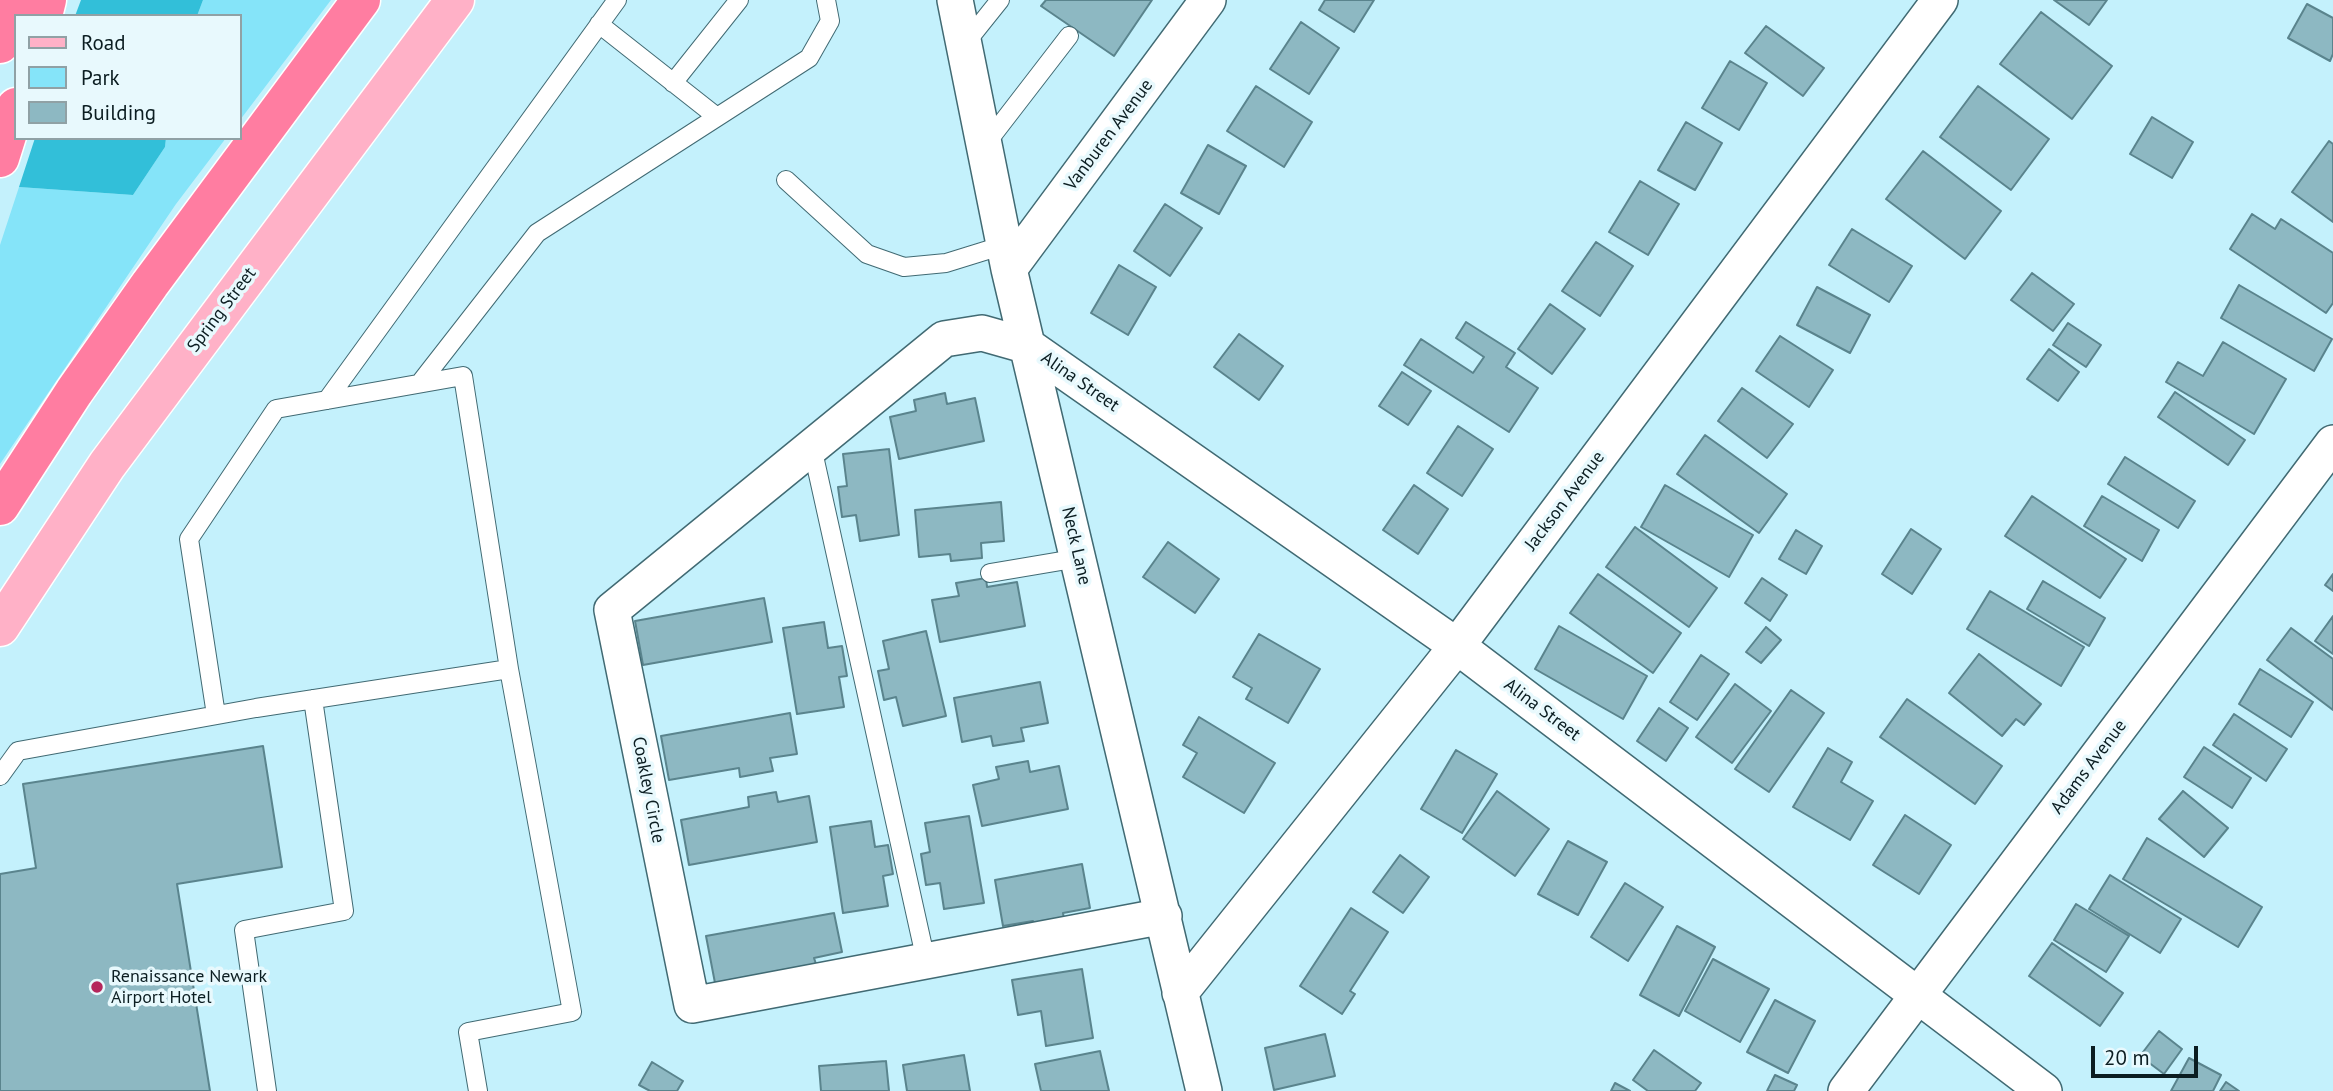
<!DOCTYPE html>
<style>
body{margin:0}
#map{position:relative;width:2333px;height:1091px;overflow:hidden;background:#c4f1fc;font-family:"PT Sans",sans-serif}
canvas{display:block}
.legend{position:absolute;left:14px;top:14px;width:228px;height:126px;box-sizing:border-box;background:#e8f9fd;border:2px solid #90a1a5;margin:0;padding:9px 12px;list-style:none;font-size:21px;color:#0b1d21}
.legend li{display:flex;align-items:center;gap:14px;height:35px}
.legend b{width:35px;border:2px solid #90a1a5}
.scale{position:absolute;left:2091px;top:1046px;width:107px;height:32px;box-sizing:border-box;border:4px solid #0b1d21;border-top:0;padding-left:9px;font-size:21px;line-height:24px;white-space:nowrap;color:#0b1d21;-webkit-text-stroke:5px #e8f9fd;paint-order:stroke}
</style>
<div id="map">
<canvas width="2333" height="1091"></canvas>
<ul class="legend">
<li><b style="height:9px;background:#ffb1c7"></b>Road</li>
<li><b style="height:19px;background:#85e4f9"></b>Park</li>
<li><b style="height:19px;background:#8db8c2"></b>Building</li>
</ul>
<div class="scale">20 m</div>
</div>
<script>
const ctx = document.querySelector('canvas').getContext('2d');
ctx.lineJoin = 'round';
function fillPath(path, color) {
  ctx.fillStyle = color;
  ctx.fill(path, 'evenodd');
}
function poly(rows) {
  const path = new Path2D();
  for (const r of rows) {
    path.moveTo(r[0], r[1]);
    for (let i = 2; i < r.length; i += 2) path.lineTo(r[i], r[i + 1]);
  }
  return path;
}
function trace(path, color, width, dash) {
  ctx.strokeStyle = color;
  ctx.lineWidth = width;
  ctx.lineCap = dash ? 'butt' : 'round';
  ctx.setLineDash(dash || []);
  ctx.stroke(path);
}
function write(font, color, halo, rows, align = 'center') {
  ctx.font = font + ' "PT Sans",sans-serif';
  ctx.lineWidth = 7;
  ctx.setLineDash([]);
  ctx.textBaseline = 'middle';
  ctx.strokeStyle = halo;
  ctx.fillStyle = color;
  for (const [text, x, y, turn = 0] of rows) {
    ctx.save();
    ctx.translate(x, y);
    ctx.rotate((+turn || 0) * Math.PI / 180);
    ctx.textAlign = isNaN(turn) ? turn : align;
    if (halo) ctx.strokeText(text, 0, 0);
    ctx.fillText(text, 0, 0);
    ctx.restore();
  }
}
fillPath(poly([
 [203,0,331,0,240,120,240,16,197,16],
 [166,138,226,138,176,204,0,464,0,245,19,187,133,195,165,147]
]), '#85e4f9');
fillPath(poly([
 [81,0,203,0,197,16,75,16],
 [35,138,166,138,165,147,133,195,19,187]
]), '#32bfd9');
const building = poly([
 [1046,0,1152,0,1114,56,1041,6,1046,0],
 [1325,0,1374,0,1354,32,1319,10,1325,0],
 [2054,0,2107,0,2089,25,2054,0],
 [2307,4,2333,18,2333,54,2330,61,2288,38,2307,4],
 [2041,12,2112,66,2072,119,2000,64,2041,12],
 [1301,22,1339,48,1309,94,1270,69,1301,22],
 [1766,26,1824,68,1803,96,1745,53,1766,26],
 [1730,61,1767,83,1739,130,1702,108,1730,61],
 [1256,86,1312,122,1284,167,1227,131,1256,86],
 [1978,86,2049,139,2011,190,1940,137,1978,86],
 [2152,117,2193,142,2172,178,2130,154,2152,117],
 [1686,122,1722,143,1695,190,1658,170,1686,122],
 [2329,141,2333,144,2333,222,2292,192,2329,141],
 [1208,145,1246,166,1219,214,1181,193,1208,145],
 [1923,151,2001,211,1965,259,1886,199,1923,151],
 [1640,181,1679,204,1648,255,1609,232,1640,181],
 [1165,204,1202,228,1170,276,1134,251,1165,204],
 [2252,214,2275,229,2281,219,2333,253,2333,303,2326,313,2230,249,2252,214],
 [1852,229,1912,266,1889,302,1829,265,1852,229],
 [1596,242,1633,266,1600,316,1562,291,1596,242],
 [1119,265,1156,287,1128,335,1091,313,1119,265],
 [2032,273,2074,304,2053,331,2011,300,2032,273],
 [2239,285,2332,339,2314,371,2221,318,2239,285],
 [1817,287,1870,315,1850,353,1797,325,1817,287],
 [1550,304,1585,329,1552,374,1518,349,1550,304],
 [1466,322,1515,353,1506,367,1538,388,1509,432,1404,365,1421,339,1473,373,1484,357,1456,338,1466,322],
 [2068,323,2101,345,2086,367,2053,345,2068,323],
 [1239,334,1283,366,1259,400,1214,367,1239,334],
 [1780,336,1833,370,1809,407,1756,371,1780,336],
 [2223,342,2286,379,2254,434,2166,382,2178,362,2203,376,2223,342],
 [2049,349,2079,372,2058,401,2027,379,2049,349],
 [1402,372,1431,391,1408,425,1379,406,1402,372],
 [1742,388,1793,424,1767,458,1718,421,1742,388],
 [2175,392,2245,440,2228,465,2158,417,2175,392],
 [945,393,947,404,975,398,984,441,899,459,890,417,916,411,914,400,945,393],
 [1458,426,1493,449,1462,496,1427,473,1458,426],
 [1705,435,1787,494,1759,533,1677,474,1705,435],
 [889,449,899,535,860,541,856,515,842,517,838,487,847,486,843,454,889,449],
 [2125,457,2195,501,2178,528,2108,484,2125,457],
 [1414,485,1448,509,1418,554,1383,530,1414,485],
 [1665,485,1753,535,1729,577,1641,527,1665,485],
 [2032,496,2126,559,2100,598,2005,536,2032,496],
 [2102,496,2159,530,2142,561,2084,526,2102,496],
 [1001,502,1004,541,981,543,982,558,951,561,950,554,919,557,915,510,1001,502],
 [1635,527,1717,588,1689,627,1606,567,1635,527],
 [1911,529,1941,549,1912,594,1882,574,1911,529],
 [1796,530,1822,546,1806,574,1779,559,1796,530],
 [1168,542,1219,579,1195,613,1143,577,1168,542],
 [1598,574,1681,633,1653,673,1570,613,1598,574],
 [2333,574,2333,591,2325,585,2333,574],
 [986,578,987,587,1017,582,1025,626,940,642,932,600,959,596,956,583,986,578],
 [1762,578,1787,595,1770,621,1745,603,1762,578],
 [2043,581,2105,618,2089,646,2027,609,2043,581],
 [1990,591,2084,647,2061,686,1967,629,1990,591],
 [764,598,772,642,643,665,635,621,764,598],
 [2333,616,2333,654,2315,641,2333,616],
 [824,622,828,648,842,646,847,676,839,677,844,707,797,714,783,628,824,622],
 [1559,626,1647,676,1623,719,1535,669,1559,626],
 [1766,627,1781,640,1761,663,1746,652,1766,627],
 [2291,628,2333,659,2333,710,2267,660,2291,628],
 [926,631,946,716,903,726,896,697,884,700,878,671,889,669,883,641,926,631],
 [1259,634,1320,669,1288,723,1246,699,1252,688,1233,677,1259,634],
 [1979,654,2041,704,2024,725,2016,719,2002,736,1949,693,1979,654],
 [1701,655,1729,674,1697,720,1670,702,1701,655],
 [2260,669,2313,702,2291,737,2239,704,2260,669],
 [1040,682,1048,723,1021,728,1024,741,993,746,991,736,962,742,954,698,1040,682],
 [1735,684,1771,711,1732,763,1696,737,1735,684],
 [1791,690,1824,713,1769,792,1735,769,1791,690],
 [1907,699,2002,766,1975,804,1880,737,1907,699],
 [1659,708,1688,728,1666,761,1637,741,1659,708],
 [790,713,797,754,770,758,773,771,740,777,739,768,669,780,661,736,790,713],
 [2234,714,2287,749,2266,781,2213,745,2234,714],
 [1199,717,1275,763,1244,813,1183,777,1197,753,1183,745,1199,717],
 [263,746,282,867,177,884,210,1091,0,1091,0,874,36,868,23,784,263,746],
 [2204,747,2251,778,2232,808,2184,777,2204,747],
 [1828,748,1852,762,1841,782,1873,801,1850,840,1793,807,1828,748],
 [1456,750,1497,774,1462,833,1421,809,1456,750],
 [1028,761,1030,772,1059,766,1068,809,982,826,973,785,999,779,996,767,1028,761],
 [1497,791,1549,829,1515,876,1463,839,1497,791],
 [2183,791,2228,828,2204,857,2159,819,2183,791],
 [776,792,778,802,809,796,817,842,689,865,681,820,749,807,748,797,776,792],
 [1905,815,1951,845,1919,894,1873,865,1905,815],
 [969,816,984,903,944,909,940,883,926,885,921,854,930,852,925,823,969,816],
 [871,821,875,847,888,845,893,874,883,876,888,906,843,913,830,827,871,821],
 [2147,838,2262,907,2238,947,2123,879,2147,838],
 [1568,841,1607,862,1578,915,1538,894,1568,841],
 [1400,855,1429,877,1403,913,1373,892,1400,855],
 [1082,864,1090,908,1063,913,1065,926,1035,931,1033,921,1003,926,995,880,1082,864],
 [2110,875,2181,919,2160,953,2089,909,2110,875],
 [1625,883,1663,907,1628,961,1591,937,1625,883],
 [2076,904,2129,936,2106,972,2054,940,2076,904],
 [1351,908,1388,932,1350,991,1355,994,1342,1014,1300,986,1351,908],
 [834,913,842,952,814,958,816,964,715,983,706,936,834,913],
 [1677,926,1715,947,1679,1016,1640,995,1677,926],
 [2052,943,2123,993,2100,1026,2029,976,2052,943],
 [1713,959,1769,989,1740,1042,1685,1011,1713,959],
 [1082,969,1093,1038,1046,1046,1041,1011,1018,1015,1012,980,1082,969],
 [1775,1000,1815,1021,1788,1073,1747,1052,1775,1000],
 [2159,1031,2182,1049,2164,1074,2140,1056,2159,1031],
 [1325,1034,1335,1076,1274,1090,1265,1048,1325,1034],
 [1654,1050,1701,1083,1695,1091,1648,1091,1633,1080,1654,1050],
 [1100,1051,1109,1091,1041,1091,1035,1064,1100,1051],
 [964,1055,970,1091,907,1091,903,1065,964,1055],
 [2189,1058,2221,1075,2213,1091,2171,1091,2189,1058],
 [886,1061,889,1091,821,1091,819,1066,886,1061],
 [652,1062,683,1081,677,1091,650,1091,639,1085,652,1062],
 [1775,1075,1797,1085,1794,1091,1767,1091,1775,1075],
 [2226,1082,2239,1091,2220,1091,2226,1082],
 [1615,1083,1630,1091,1611,1091,1615,1083]
]);
fillPath(building, '#8db8c2');
trace(building, '#5a848d', 2);
const lane = poly([
 [599,24,717,117],
 [964,45,1000,0],
 [673,83,739,0],
 [985,145,1069,36],
 [786,180,867,254,904,267,946,263,1004,245],
 [420,383,537,233,809,58,830,21,826,0],
 [327,400,617,0],
 [812,447,926,961],
 [990,573,1079,558],
 [216,715,189,539,276,409,463,376,509,669],
 [0,776,18,751,256,708,509,669,572,1012,468,1032,478,1091],
 [267,1091,244,930,344,911,313,699]
]);
const street = poly([
 [955,0,1009,269,1204,1091],
 [1009,269,1208,0],
 [1164,916,692,1005,612,610,944,339,982,333,1028,346,1457,646,2044,1091],
 [1180,993,1457,646,1940,0],
 [1846,1091,2333,443]
]);
const primary = poly([
 [0,627,107,465,455,0]
]);
const highway = poly([
 [43,16,47,0],
 [0,44,18,0],
 [0,158,16,107],
 [0,506,74,392,150,284,361,0]
]);
trace(lane, '#416a73', 20);
trace(street, '#416a73', 38);
trace(primary, '#fff', 41);
trace(highway, '#fff', 41);
trace(lane, '#fff', 18);
trace(street, '#fff', 35);
trace(primary, '#ffb1c7', 38);
trace(highway, '#ff7da1', 38);
for (const [x, y, r, color] of [
 [97,987,7,"#b5275c"]
]) {
  const dot = new Path2D();
  dot.arc(x, y, r, 0, 2 * Math.PI);
  ctx.fillStyle = color;
  ctx.fill(dot);
  trace(dot, '#e8f9fd', 2.5);
}
write('18px', '#0b1d21', '#e8f9fd', [
 ["Vanburen Avenue",1109,135,-53],
 ["Spring Street",222,310,-53],
 ["Alina Street",1080,382,35],
 ["Jackson Avenue",1565,501,-53],
 ["Neck Lane",1076,546,77],
 ["Alina Street",1542,710,37],
 ["Adams Avenue",2089,767,-53],
 ["Coakley Circle",648,790,79]
]);
write('18px', '#0b1d21', '#e8f9fd', [
 ["Renaissance Newark",111,977],
 ["Airport Hotel",111,998]
], 'left');
</script>
